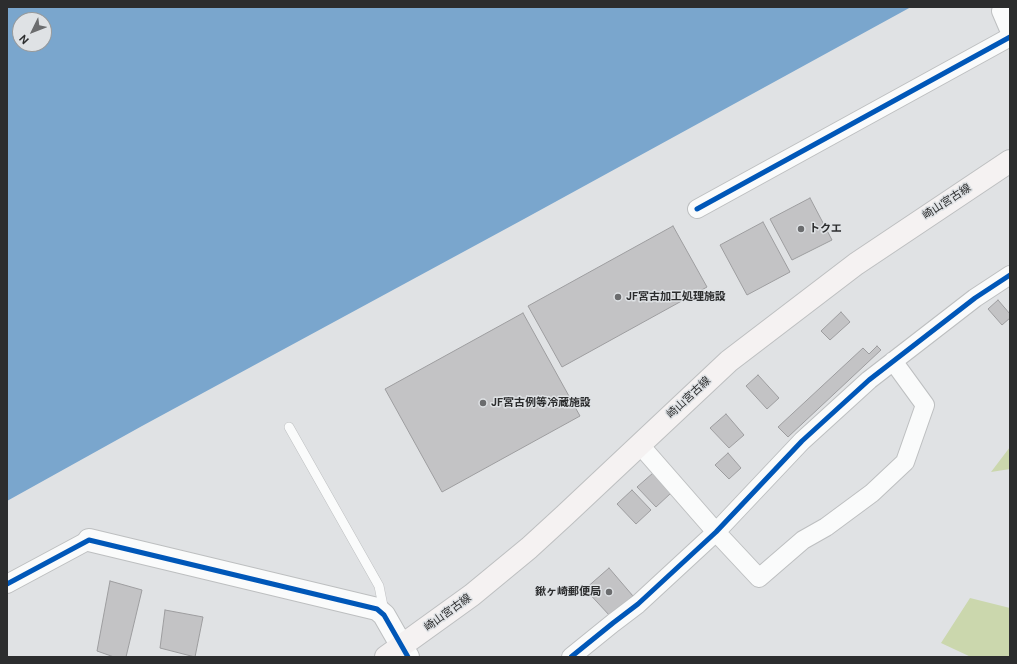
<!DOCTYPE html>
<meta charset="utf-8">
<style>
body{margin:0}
#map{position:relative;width:1017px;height:664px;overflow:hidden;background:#e0e2e4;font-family:"DM Sans",sans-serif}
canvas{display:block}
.frame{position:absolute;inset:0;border:8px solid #2c2d2e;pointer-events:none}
.north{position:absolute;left:12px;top:12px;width:40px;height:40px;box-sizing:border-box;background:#dfe2e5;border:1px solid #979a9c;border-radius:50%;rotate:227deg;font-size:11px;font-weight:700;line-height:16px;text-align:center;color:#2c2d2e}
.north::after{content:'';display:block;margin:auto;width:14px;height:18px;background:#6b6c6e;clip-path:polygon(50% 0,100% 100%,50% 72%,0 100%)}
</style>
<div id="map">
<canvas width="1017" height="664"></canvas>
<div class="frame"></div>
<div class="north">N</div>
</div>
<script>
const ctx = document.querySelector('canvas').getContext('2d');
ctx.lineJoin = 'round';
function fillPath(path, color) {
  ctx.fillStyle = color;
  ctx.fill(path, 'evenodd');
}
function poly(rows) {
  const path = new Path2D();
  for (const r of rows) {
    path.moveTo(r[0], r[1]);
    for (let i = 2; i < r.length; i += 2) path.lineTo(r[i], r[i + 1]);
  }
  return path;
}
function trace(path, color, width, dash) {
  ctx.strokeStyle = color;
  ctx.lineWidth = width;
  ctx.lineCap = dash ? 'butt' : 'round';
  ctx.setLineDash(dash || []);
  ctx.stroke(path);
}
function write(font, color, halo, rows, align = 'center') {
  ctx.font = font + ' "DM Sans","Noto Sans JP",sans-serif';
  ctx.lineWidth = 3;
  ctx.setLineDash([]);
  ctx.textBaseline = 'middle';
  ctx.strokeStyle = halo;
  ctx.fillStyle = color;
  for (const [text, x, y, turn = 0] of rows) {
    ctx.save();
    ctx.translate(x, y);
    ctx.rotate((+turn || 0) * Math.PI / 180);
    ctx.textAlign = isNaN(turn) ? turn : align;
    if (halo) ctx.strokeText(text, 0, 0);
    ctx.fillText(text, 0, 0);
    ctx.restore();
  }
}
fillPath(poly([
 [1010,447,1010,469,991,472],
 [970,598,1010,608,1010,657,971,657,941,643]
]), '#cbd7ad');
fillPath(poly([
 [7,7,911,7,524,219,142,426,7,501],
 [20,20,44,20,44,44,20,44]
]), '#7aa6cd');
const building = poly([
 [810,198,832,240,792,260,770,219,810,198],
 [763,222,790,272,747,295,720,245,763,222],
 [673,226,707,287,562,367,528,306,673,226],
 [998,300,1010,314,1010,318,1002,325,988,309,998,300],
 [841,312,850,322,830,340,821,331,841,312],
 [523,313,580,416,442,492,385,389,523,313],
 [877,346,881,350,788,437,778,427,863,348,869,354,877,346],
 [758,375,779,398,767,409,746,386,758,375],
 [726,414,744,435,729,448,710,428,726,414],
 [728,453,741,468,729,479,715,465,728,453],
 [653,473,671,493,656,507,637,487,653,473],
 [632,490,651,510,636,524,617,504,632,490],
 [609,568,633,596,610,616,585,589,609,568],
 [110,581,142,590,126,657,114,657,97,651,110,581],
 [165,610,203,617,195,657,160,648,165,610]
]);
fillPath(building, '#c3c3c5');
trace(building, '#9d9d9f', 1);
const service = poly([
 [289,427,379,586,384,611]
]);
const minor = poly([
 [1001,11,1010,32],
 [697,209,1010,37],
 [640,445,716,532,759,578,803,540,826,527,872,493,905,462,925,405,893,361],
 [7,584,89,540],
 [571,657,613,623,638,604,716,532,802,441,869,380,975,298,1010,275]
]);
const tertiary = poly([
 [89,540,377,609,384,615,408,657]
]);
const secondary = poly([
 [386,657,472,595,529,548,565,515,729,361,856,264,1010,161]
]);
trace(service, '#bdbfc0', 10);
trace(minor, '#bdbfc0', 20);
trace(tertiary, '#bdbfc0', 24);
trace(secondary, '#bdbfc0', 24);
trace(service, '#fafbfb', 9);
trace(minor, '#fafbfb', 18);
trace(tertiary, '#fafbfb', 22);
trace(secondary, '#f5f2f2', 22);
trace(poly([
 [697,209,1010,37],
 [7,584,89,540,377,609,384,615,408,657],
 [571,657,613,623,638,604,716,532,802,441,869,380,975,298,1010,275]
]), '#0057b8', 5);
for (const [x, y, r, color] of [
 [801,229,4,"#6b6c6e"],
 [618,297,4,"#6b6c6e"],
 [483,403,4,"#6b6c6e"],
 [609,592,4,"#6b6c6e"]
]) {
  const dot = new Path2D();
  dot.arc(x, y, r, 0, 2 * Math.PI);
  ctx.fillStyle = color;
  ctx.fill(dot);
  trace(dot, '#dfe2e5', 1.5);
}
write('11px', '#2c2d2e', '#dfe2e5', [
 ["崎山宮古線",947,202,-33],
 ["崎山宮古線",689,398,-43],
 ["崎山宮古線",448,613,-36]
]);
write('bold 11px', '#2c2d2e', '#dfe2e5', [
 ["トクエ",809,229],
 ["JF宮古加工処理施設",626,297],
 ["JF宮古例等冷蔵施設",491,403],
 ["鍬ヶ崎郵便局",601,592,"right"]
], 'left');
</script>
